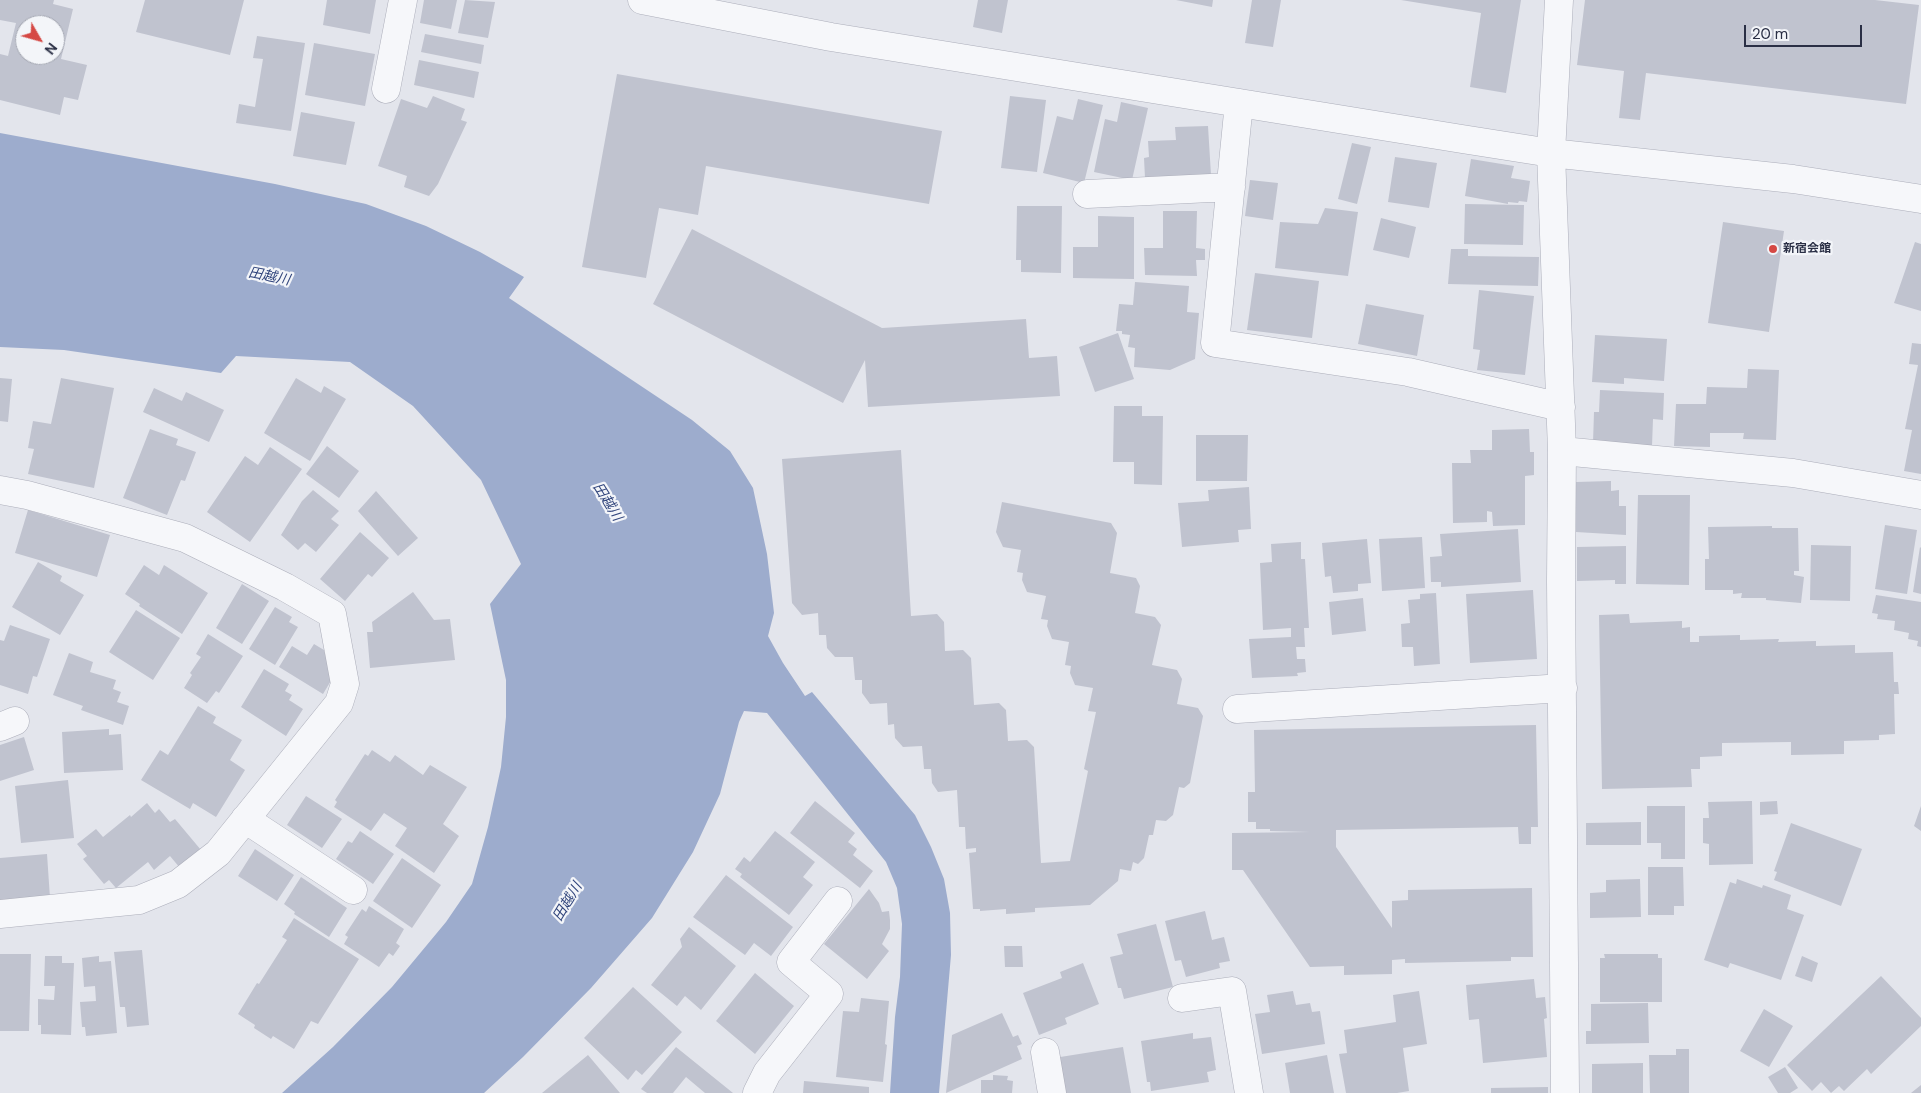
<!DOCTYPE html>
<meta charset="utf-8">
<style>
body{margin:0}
#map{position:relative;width:1921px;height:1093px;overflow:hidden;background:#e3e5ec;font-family:"DM Sans",sans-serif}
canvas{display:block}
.north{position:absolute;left:15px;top:15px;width:50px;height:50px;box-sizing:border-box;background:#f3f5f9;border:1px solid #a3a6b1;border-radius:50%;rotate:128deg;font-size:14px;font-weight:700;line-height:20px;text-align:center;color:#2a2f45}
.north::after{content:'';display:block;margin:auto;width:18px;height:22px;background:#d54844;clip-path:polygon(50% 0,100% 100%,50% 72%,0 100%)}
.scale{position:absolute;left:1744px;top:25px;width:118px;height:22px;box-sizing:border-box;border:2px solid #2a2f45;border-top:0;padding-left:6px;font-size:15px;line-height:18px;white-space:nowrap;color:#2a2f45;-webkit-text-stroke:4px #f3f5f9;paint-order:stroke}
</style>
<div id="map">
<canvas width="1921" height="1093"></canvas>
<div class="north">N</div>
<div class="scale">20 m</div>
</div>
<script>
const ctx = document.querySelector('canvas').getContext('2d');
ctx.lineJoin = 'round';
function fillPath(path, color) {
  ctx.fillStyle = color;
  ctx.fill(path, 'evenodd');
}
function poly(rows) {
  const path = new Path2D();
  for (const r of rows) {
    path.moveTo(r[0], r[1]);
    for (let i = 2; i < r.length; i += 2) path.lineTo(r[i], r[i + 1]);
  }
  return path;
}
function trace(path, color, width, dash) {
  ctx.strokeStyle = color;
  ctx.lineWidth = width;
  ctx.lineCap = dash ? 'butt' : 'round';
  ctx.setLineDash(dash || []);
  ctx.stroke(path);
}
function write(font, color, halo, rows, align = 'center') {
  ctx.font = font + ' "DM Sans","Noto Sans JP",sans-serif';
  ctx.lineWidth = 4.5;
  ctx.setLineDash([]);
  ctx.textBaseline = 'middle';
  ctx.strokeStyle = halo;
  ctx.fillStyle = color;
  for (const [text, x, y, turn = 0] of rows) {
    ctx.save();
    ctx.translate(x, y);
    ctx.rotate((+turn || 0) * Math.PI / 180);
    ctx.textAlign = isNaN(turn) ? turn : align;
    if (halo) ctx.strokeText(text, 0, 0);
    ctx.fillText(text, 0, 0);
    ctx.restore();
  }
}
fillPath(poly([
 [0,133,275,184,366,204,426,226,480,252,524,277,509,298,692,420,730,451,753,488,767,554,774,613,768,636,783,663,805,696,812,692,915,815,931,847,944,879,950,913,951,955,939,1093,890,1093,895,1017,900,977,902,924,897,888,886,862,767,713,744,711,739,722,720,794,693,852,652,918,591,988,523,1057,484,1093,282,1093,333,1047,392,987,446,922,472,884,488,827,501,767,506,717,506,680,490,604,521,564,481,480,413,406,350,362,236,356,221,373,64,350,0,347]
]), '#9daccd');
fillPath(poly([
 [0,0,54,0,53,4,73,9,61,59,87,65,78,100,64,97,60,115,0,100,0,54,8,56,16,23,0,20],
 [25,25,55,25,55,55,25,55],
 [145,0,244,0,230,55,136,32],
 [327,0,376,0,370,34,323,25],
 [424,0,457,0,451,29,420,23],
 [465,0,495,2,488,38,458,33],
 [978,0,1008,0,1002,33,973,27],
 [1176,0,1213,0,1212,7],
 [1252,0,1281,0,1273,47,1245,43],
 [1401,0,1521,0,1506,93,1470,87,1481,13],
 [1585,0,1875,0,1919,5,1906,104,1646,73,1640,120,1619,118,1624,71,1577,65],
 [425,34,484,45,481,64,421,52],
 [257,36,305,43,291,131,236,123,239,104,255,107,263,59,253,58],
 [314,43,375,54,365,106,305,95],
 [419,60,479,72,474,98,414,85],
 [617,74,942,131,929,204,706,166,698,215,659,208,646,278,582,267],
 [433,96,465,109,461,120,467,122,438,184,429,196,404,187,407,176,378,166,401,99,427,108],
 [1010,96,1046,100,1037,172,1001,168],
 [1078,99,1103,105,1084,183,1043,173,1057,116,1073,120],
 [1121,102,1148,108,1132,180,1094,172,1105,119,1117,122],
 [301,112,355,122,346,165,293,156],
 [1208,126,1211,175,1145,178,1144,158,1149,157,1148,141,1176,140,1175,127],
 [1352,143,1371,147,1357,204,1338,199],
 [1395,157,1437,163,1429,208,1388,202],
 [1471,159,1514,166,1511,178,1530,181,1527,202,1519,201,1518,203,1508,202,1508,204,1465,196],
 [1250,180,1278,183,1273,220,1245,216],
 [1465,204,1524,205,1523,245,1464,244],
 [1017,206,1062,206,1061,273,1021,272,1021,260,1016,260],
 [1325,208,1358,212,1348,276,1275,268,1280,222,1318,224],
 [1163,211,1197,211,1196,248,1205,249,1205,260,1196,260,1197,276,1145,275,1144,248,1163,248],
 [1098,216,1134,217,1134,279,1073,278,1073,247,1098,247],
 [1381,218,1416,227,1409,258,1373,250],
 [1723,222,1784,231,1769,332,1708,323],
 [692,229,882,328,1026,319,1029,358,1057,356,1060,396,868,407,865,360,843,403,653,304],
 [1915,242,1921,244,1921,311,1894,303],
 [1451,249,1468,249,1468,256,1539,257,1538,286,1448,284],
 [1255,273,1319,281,1312,338,1247,330],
 [1135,282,1189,286,1187,312,1199,313,1195,359,1170,370,1134,367,1135,348,1128,347,1130,335,1122,334,1122,331,1116,331,1119,304,1133,305],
 [1479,290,1534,296,1525,375,1477,370,1480,350,1473,349],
 [1366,304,1424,315,1417,356,1358,344],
 [1118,333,1134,379,1095,392,1079,347],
 [1595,335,1667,339,1664,381,1624,378,1624,384,1592,382],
 [1912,343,1921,344,1921,474,1904,471,1912,430,1905,429,1918,365,1909,364],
 [1748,369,1779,370,1776,440,1743,439,1744,433,1710,433,1710,447,1674,446,1676,404,1706,404,1707,387,1747,388],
 [0,378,12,379,8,422,0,421],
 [61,378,114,388,94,488,28,474,34,449,28,448,33,421,51,424],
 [296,378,321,393,324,386,346,399,310,461,264,433],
 [154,388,182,401,186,392,224,410,209,442,143,412],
 [1600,390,1664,393,1663,420,1653,419,1652,446,1593,443,1594,412,1599,412],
 [1114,406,1142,406,1142,416,1163,416,1162,485,1134,484,1134,462,1113,462],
 [150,429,178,439,176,445,196,452,185,481,181,480,167,515,123,498],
 [1529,429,1530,452,1534,452,1534,475,1525,476,1525,525,1493,526,1492,512,1487,511,1487,522,1453,523,1452,463,1471,463,1470,450,1492,450,1492,430],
 [1196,435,1248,435,1247,481,1196,481],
 [327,446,359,471,339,498,306,474],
 [270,447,302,469,250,542,207,512,245,456,258,465],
 [901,450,911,616,937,614,944,622,945,651,963,650,971,658,974,705,999,703,1006,710,1008,741,1027,740,1034,747,1041,863,1070,861,1088,771,1084,769,1096,712,1088,711,1093,688,1075,685,1070,673,1071,666,1065,665,1069,642,1052,639,1047,626,1048,620,1041,619,1046,596,1027,592,1022,580,1023,573,1017,572,1021,550,1003,547,996,532,1002,502,1111,523,1117,533,1110,573,1136,578,1140,586,1135,613,1155,617,1161,625,1152,665,1177,670,1182,679,1177,704,1198,708,1203,716,1190,783,1184,788,1179,787,1173,815,1166,821,1156,820,1153,835,1149,835,1144,858,1138,864,1133,862,1131,871,1120,869,1118,881,1090,905,1035,908,1035,912,1006,914,1006,909,980,911,980,909,973,909,969,853,976,852,976,848,966,849,965,827,959,827,957,790,938,792,932,783,931,769,924,769,922,746,903,747,895,738,894,724,888,725,887,703,870,704,862,693,862,680,855,680,853,657,835,657,827,648,826,635,819,635,818,613,802,615,792,603,782,459],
 [1611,481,1611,491,1619,490,1619,506,1626,506,1626,535,1576,532,1576,482],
 [1249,487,1251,529,1238,530,1239,542,1182,547,1178,503,1209,501,1208,490],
 [313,490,339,511,331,519,339,525,316,552,305,543,298,550,281,535,302,501],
 [376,491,418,538,398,556,358,511],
 [1638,495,1690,495,1689,585,1636,584],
 [28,510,110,535,97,577,15,553],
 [1885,525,1917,530,1907,594,1875,589],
 [1772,526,1772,528,1798,528,1799,571,1794,571,1794,575,1804,577,1801,603,1766,600,1766,598,1741,598,1742,593,1733,594,1733,590,1705,590,1705,559,1709,559,1708,527],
 [1518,529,1521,582,1441,587,1441,582,1431,582,1430,557,1442,556,1440,534],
 [360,532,389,558,372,577,368,574,345,601,320,579],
 [1422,537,1425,588,1382,591,1379,539],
 [1367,539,1371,583,1358,584,1358,591,1333,593,1331,576,1325,577,1322,543],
 [1301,542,1301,559,1305,559,1309,628,1304,628,1305,647,1296,647,1297,659,1305,659,1306,672,1297,673,1298,676,1252,678,1249,639,1291,637,1291,628,1263,630,1260,563,1272,562,1271,544],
 [1811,545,1851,546,1850,601,1810,600],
 [1626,546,1626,584,1615,584,1615,580,1577,581,1577,547],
 [1920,547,1921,548,1921,594,1913,592],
 [38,562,62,576,60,581,84,595,60,635,12,607],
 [144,565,159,575,164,565,208,593,182,634,139,606,140,604,125,594],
 [242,584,269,601,242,644,216,628],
 [1533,590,1537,659,1470,663,1466,594],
 [413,592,434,620,450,619,455,660,370,668,367,632,373,632,372,622],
 [1436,593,1440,664,1414,666,1413,647,1402,647,1401,624,1410,623,1408,600,1420,599,1420,594],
 [1876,595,1921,602,1921,647,1917,646,1918,641,1908,639,1909,633,1894,630,1895,621,1877,619,1878,614,1872,613],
 [1363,598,1366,631,1332,635,1329,602],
 [275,607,292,617,289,622,298,627,275,665,249,649],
 [136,610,180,638,153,680,109,652],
 [1629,614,1630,623,1682,621,1682,628,1690,627,1690,642,1699,642,1699,636,1740,635,1740,640,1779,639,1778,642,1816,641,1816,646,1855,645,1855,653,1893,652,1894,682,1898,682,1899,694,1894,694,1895,734,1879,735,1879,740,1844,741,1844,754,1791,755,1791,742,1722,743,1722,756,1700,757,1700,769,1691,769,1692,787,1602,789,1599,615],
 [10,625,50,639,37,677,33,676,28,694,0,685,0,640,4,641],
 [208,634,243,656,219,693,216,691,207,703,184,688,192,675,190,673,201,657,196,654],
 [314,644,324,650,332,679,323,694,279,667,292,646,307,655],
 [69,653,93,662,90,672,116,680,113,689,121,692,117,702,129,706,123,725,81,710,83,706,53,695],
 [264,669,289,684,285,691,292,695,289,700,303,709,286,736,241,707],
 [198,706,216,717,213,723,242,740,230,760,245,770,216,817,193,803,190,809,141,780,160,750,168,755],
 [1536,725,1538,827,1531,827,1531,844,1519,844,1518,827,1336,830,1336,847,1392,928,1392,901,1408,900,1408,890,1532,888,1533,957,1511,957,1511,961,1405,963,1405,959,1392,960,1392,974,1344,975,1344,966,1310,967,1243,870,1232,870,1232,833,1310,832,1270,831,1270,829,1256,829,1256,822,1248,822,1248,792,1255,792,1254,730],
 [109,729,109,735,121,734,123,770,64,773,62,732],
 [24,737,34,770,0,781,0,745],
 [372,750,390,762,395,755,423,775,430,765,467,787,443,824,459,836,434,873,395,846,407,828,384,813,371,831,334,807,337,802,335,800,365,754,368,756],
 [68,780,74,838,21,843,15,786],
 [306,796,342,819,322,848,287,825],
 [815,801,855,833,848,842,857,849,853,855,873,871,860,888,790,833],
 [1752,801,1753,864,1709,865,1709,844,1703,843,1703,818,1709,818,1708,802],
 [1777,801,1778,814,1760,815,1760,802],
 [147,803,155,813,159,809,170,822,175,819,201,850,180,868,170,856,154,870,148,862,116,888,109,880,104,884,83,859,87,856,77,844,96,829,103,837,130,815,131,817],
 [1647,806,1685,806,1685,859,1661,859,1661,843,1647,843],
 [1921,806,1921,831,1914,826],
 [1641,822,1641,845,1586,845,1586,823],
 [1791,823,1862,849,1841,906,1774,880,1777,872,1774,871],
 [360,831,394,854,373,884,336,859,348,841,352,843],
 [775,831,815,862,803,877,813,885,789,915,740,877,742,874,735,869,744,857,750,862],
 [255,849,294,875,277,901,238,876],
 [47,854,50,898,0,903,0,858],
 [402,858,441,885,412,928,373,901],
 [1648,867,1683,867,1684,906,1674,906,1674,915,1648,915],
 [726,875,793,927,771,956,754,943,745,955,693,917],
 [301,877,347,908,329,937,294,914,295,912,284,904],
 [1640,879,1641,917,1590,918,1590,893,1606,892,1606,880],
 [1737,879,1762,888,1763,885,1791,895,1787,909,1804,915,1781,980,1730,963,1728,968,1704,960,1730,882,1736,884],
 [869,889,879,903,882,912,889,911,890,920,890,929,882,944,889,951,867,979,824,944],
 [369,906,404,929,396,943,400,946,393,956,389,953,379,967,344,944,348,937,345,935,362,909,366,912],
 [1205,911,1212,940,1224,937,1230,961,1219,963,1220,968,1186,977,1181,960,1175,961,1165,921],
 [294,918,359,959,318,1024,311,1021,294,1049,273,1036,271,1039,254,1028,255,1025,238,1014,257,983,259,984,287,940,282,937],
 [1156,924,1173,987,1124,999,1121,988,1118,988,1110,957,1123,954,1117,934],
 [689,927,736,966,701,1010,685,996,677,1006,651,985,682,947,680,939],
 [1004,946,1022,946,1023,967,1005,967],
 [142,950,149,1025,127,1027,125,1007,120,1007,114,952],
 [0,954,31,954,29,1031,0,1031],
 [1604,954,1658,954,1658,958,1662,958,1662,1002,1600,1002,1600,958,1605,958],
 [45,956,62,956,62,963,74,963,71,1035,41,1034,41,1025,38,1025,38,999,54,1000,55,986,44,986],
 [99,956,99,962,111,961,117,1033,86,1036,85,1027,82,1027,80,1002,96,1001,95,986,84,987,82,958],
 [1802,956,1818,963,1812,982,1795,976],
 [1083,963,1099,1004,1065,1018,1067,1024,1039,1035,1023,993,1062,978,1060,972],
 [755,973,794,1006,755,1054,716,1021],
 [1881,976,1921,1018,1921,1026,1871,1074,1867,1069,1844,1091,1839,1086,1831,1093,1821,1082,1812,1091,1787,1065],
 [1534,979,1536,998,1545,997,1547,1018,1544,1019,1547,1057,1483,1063,1479,1019,1469,1020,1466,985],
 [633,987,682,1032,642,1075,636,1070,628,1080,584,1038],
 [1293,991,1296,1005,1310,1003,1312,1012,1320,1011,1325,1044,1262,1054,1255,1014,1270,1012,1267,995],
 [1419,991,1427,1044,1403,1048,1409,1091,1397,1093,1346,1093,1339,1054,1347,1053,1344,1030,1396,1022,1393,995],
 [861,998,889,1001,885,1044,887,1045,883,1082,836,1077,843,1011,859,1012],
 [1648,1003,1649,1043,1586,1044,1586,1031,1591,1031,1591,1004],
 [1764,1009,1793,1026,1769,1067,1740,1051],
 [1002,1013,1013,1037,1018,1035,1022,1044,1017,1046,1022,1059,946,1093,952,1035],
 [1193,1033,1193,1039,1211,1037,1216,1070,1207,1072,1209,1082,1151,1091,1150,1082,1147,1082,1141,1041],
 [676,1047,733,1093,705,1093,686,1077,673,1093,647,1093,641,1089],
 [1123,1047,1131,1093,1060,1093,1054,1058],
 [1676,1049,1689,1049,1689,1093,1650,1093,1649,1055,1676,1055],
 [588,1055,620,1093,542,1093],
 [1327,1055,1334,1093,1290,1093,1285,1063],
 [1643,1063,1643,1093,1592,1093,1592,1064],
 [1785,1067,1798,1088,1790,1093,1778,1093,1768,1077],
 [993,1075,1008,1076,1007,1080,1013,1081,1012,1093,981,1093,981,1080,993,1080],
 [804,1081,869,1087,869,1093,803,1093],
 [1921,1085,1921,1093,1911,1093],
 [1548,1087,1548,1093,1491,1093,1491,1088]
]), '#c0c3cf');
const minor = poly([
 [642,0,831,37,1462,139,1551,153,1793,179,1921,199],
 [1559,0,1551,153,1562,451,1561,581,1565,1093],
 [386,89,403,0],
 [1239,103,1215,343,1408,372,1561,407],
 [1087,194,1231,187],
 [1562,451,1793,473,1921,495],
 [0,490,27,495,185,538,285,587,332,614,345,684,339,703,218,853,178,884,139,900,0,914],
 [1237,709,1563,688],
 [0,727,15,721],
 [245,819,353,890],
 [1182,998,1232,991,1249,1093],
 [1045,1052,1052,1093],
 [757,1093,767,1073,829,994,791,962,838,901]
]);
trace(minor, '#acaeba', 29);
trace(minor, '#f6f7fa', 28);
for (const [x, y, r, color] of [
 [1773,249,5,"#d54844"]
]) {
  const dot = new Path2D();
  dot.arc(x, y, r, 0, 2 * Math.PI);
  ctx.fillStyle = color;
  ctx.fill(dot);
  trace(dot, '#f3f5f9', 2);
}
write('bold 12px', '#2a2f45', '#f3f5f9', [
 ["新宿会館",1783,249]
], 'left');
write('italic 14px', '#31457c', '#f3f5f9', [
 ["田越川",269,277,11],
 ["田越川",607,502,58],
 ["田越川",568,902,-59]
]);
</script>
